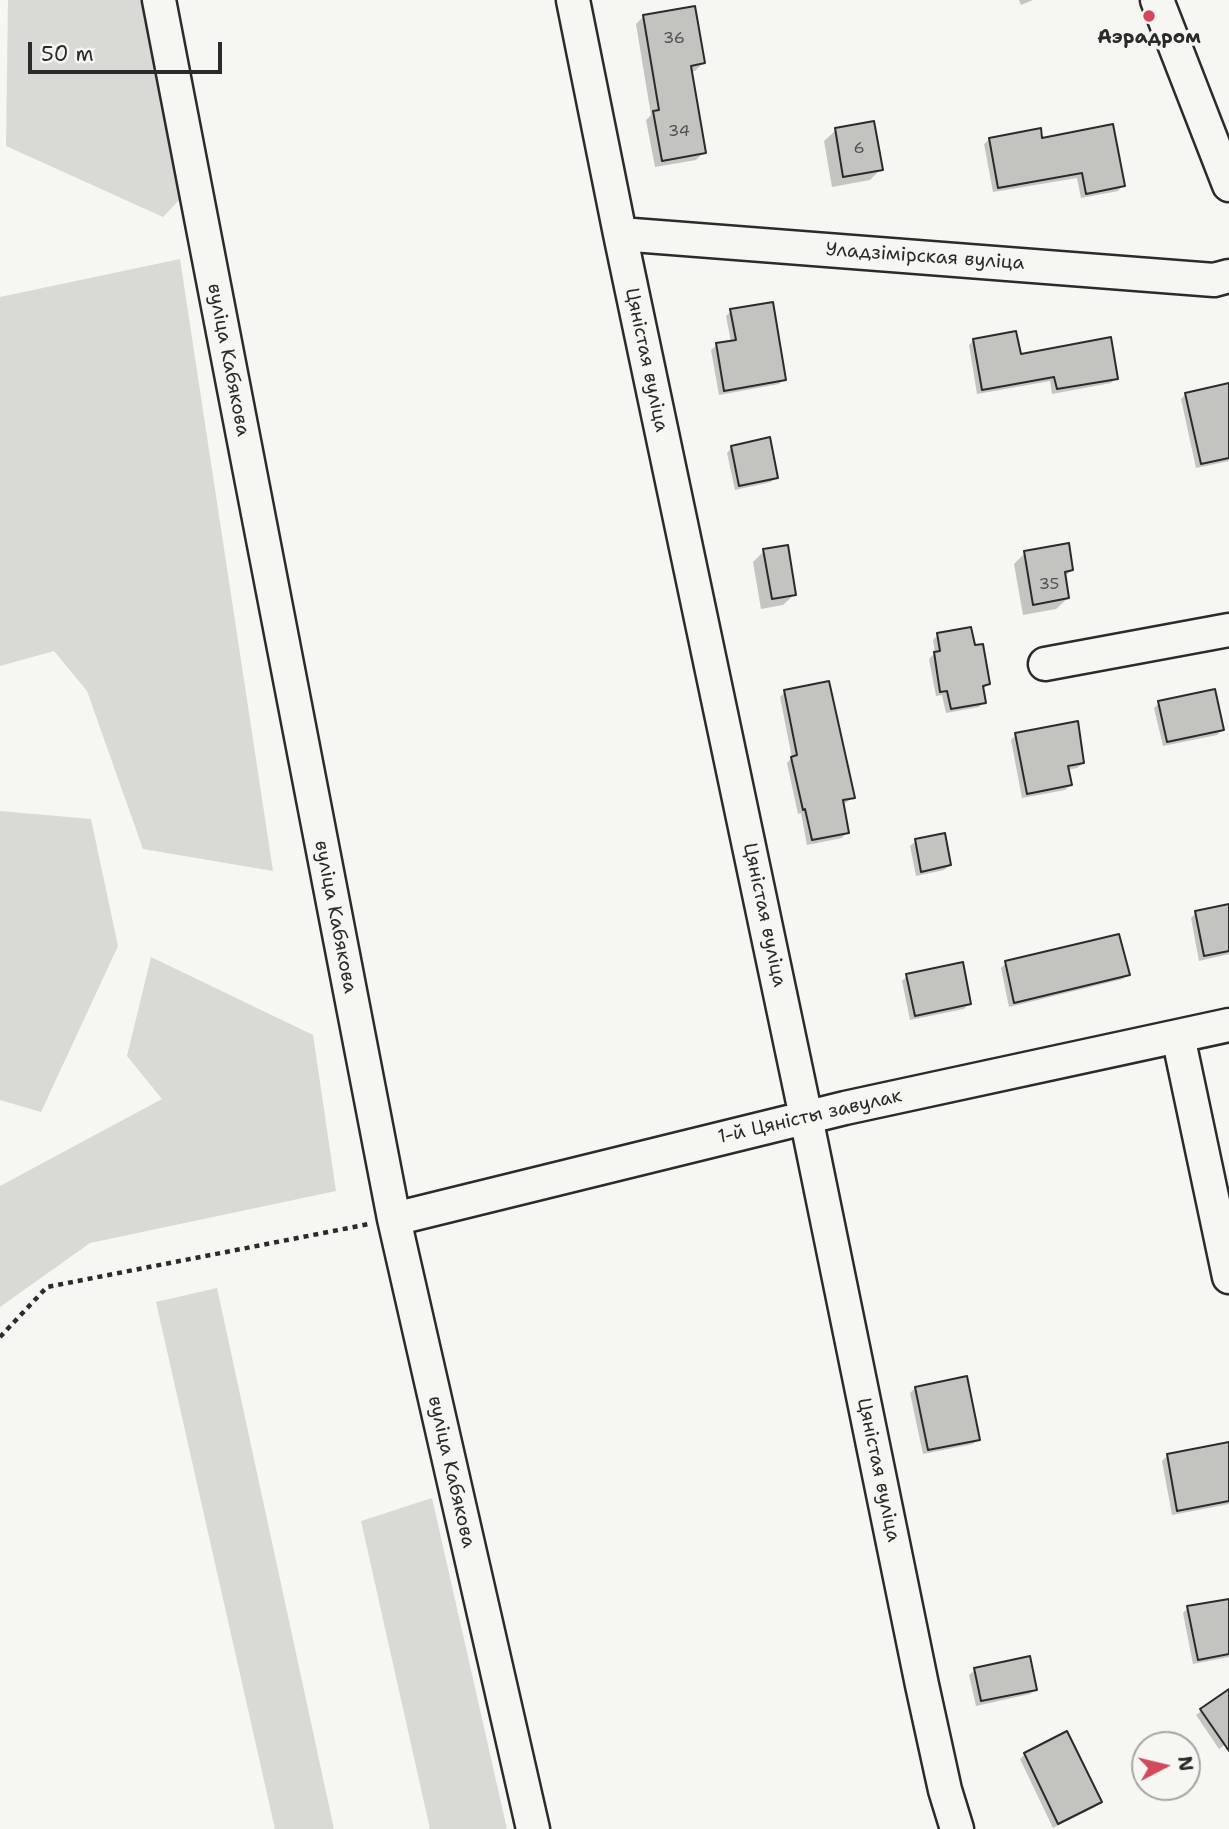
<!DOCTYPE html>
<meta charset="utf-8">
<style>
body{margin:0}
#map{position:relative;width:1229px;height:1829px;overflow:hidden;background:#f6f6f2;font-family:"Shantell Sans",sans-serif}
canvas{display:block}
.north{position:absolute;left:1131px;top:1731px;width:70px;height:70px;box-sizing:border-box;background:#f6f6f2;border:2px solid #a5a5a2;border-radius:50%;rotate:83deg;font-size:19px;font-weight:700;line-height:28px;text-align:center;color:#2b2b2b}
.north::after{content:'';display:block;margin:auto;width:24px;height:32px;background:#d1495b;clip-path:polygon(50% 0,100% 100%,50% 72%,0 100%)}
.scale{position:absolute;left:28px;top:42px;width:194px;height:32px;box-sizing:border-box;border:4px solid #2b2b2b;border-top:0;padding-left:9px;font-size:21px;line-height:24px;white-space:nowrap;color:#2b2b2b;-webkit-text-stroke:5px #f6f6f2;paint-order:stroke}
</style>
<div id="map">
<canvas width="1229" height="1829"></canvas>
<div class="north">N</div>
<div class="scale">50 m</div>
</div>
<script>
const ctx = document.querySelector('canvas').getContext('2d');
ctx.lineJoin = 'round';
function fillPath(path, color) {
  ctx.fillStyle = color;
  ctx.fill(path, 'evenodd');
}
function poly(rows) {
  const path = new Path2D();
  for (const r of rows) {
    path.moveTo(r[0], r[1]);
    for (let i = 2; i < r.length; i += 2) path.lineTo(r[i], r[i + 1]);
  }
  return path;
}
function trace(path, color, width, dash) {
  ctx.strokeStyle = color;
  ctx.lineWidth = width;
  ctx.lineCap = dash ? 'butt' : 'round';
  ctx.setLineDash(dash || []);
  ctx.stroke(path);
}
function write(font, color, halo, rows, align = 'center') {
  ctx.font = font + ' "Shantell Sans",sans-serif';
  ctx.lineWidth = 7;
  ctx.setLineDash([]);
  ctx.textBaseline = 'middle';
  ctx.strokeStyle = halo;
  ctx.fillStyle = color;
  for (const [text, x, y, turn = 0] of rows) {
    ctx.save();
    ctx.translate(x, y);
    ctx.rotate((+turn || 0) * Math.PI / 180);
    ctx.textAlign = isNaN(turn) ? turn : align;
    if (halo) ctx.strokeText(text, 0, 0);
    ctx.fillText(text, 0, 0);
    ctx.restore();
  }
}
fillPath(poly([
 [8,0,144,0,183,196,163,217,6,146],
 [180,259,273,871,143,849,87,691,54,651,0,666,0,297],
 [0,811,91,819,118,946,41,1112,0,1100],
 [151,957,313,1035,336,1191,90,1243,0,1307,0,1186,162,1099,127,1056],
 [217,1288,334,1829,275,1829,156,1302],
 [432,1498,507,1829,430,1829,361,1521]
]), '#d9d9d5');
fillPath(poly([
 [1019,0,1033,0,1021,5],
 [644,16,703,63,695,71,690,72,704,152,696,160,655,167,646,120,651,115,636,24],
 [836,130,881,169,870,180,832,187,824,141],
 [990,139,1041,140,1123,185,1118,191,1081,198,1077,178,993,192,984,144],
 [731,311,784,379,779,384,719,395,711,350,717,345,731,342,726,316],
 [974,340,1019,356,1116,378,1111,383,1052,394,1050,381,977,394,969,345],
 [1229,385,1229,461,1196,468,1181,399,1186,394],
 [732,447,776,477,771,482,735,490,727,453],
 [764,551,795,594,783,605,761,609,753,562],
 [1025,553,1072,570,1064,577,1068,598,1056,609,1023,615,1014,564],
 [938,635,973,647,988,684,983,689,984,702,979,707,946,713,942,695,936,696,929,659,935,653,933,640],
 [785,692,853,797,847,802,842,804,847,832,842,838,807,845,801,813,798,814,787,763,792,758,780,697],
 [1159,703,1222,730,1217,735,1163,746,1154,708],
 [1016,735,1083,763,1077,768,1067,770,1070,785,1065,790,1022,798,1011,740],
 [916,841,950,865,944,870,916,876,910,846],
 [1229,906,1229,954,1199,961,1191,918,1196,913],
 [1006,963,1128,974,1123,979,1009,1007,1001,968],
 [907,976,969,1003,964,1009,910,1020,902,981],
 [915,1388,978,1439,973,1444,923,1454,910,1393],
 [1167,1456,1229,1459,1229,1504,1172,1515,1162,1461],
 [1229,1600,1229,1657,1193,1664,1183,1613,1188,1608],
 [975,1670,1035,1689,1030,1694,976,1706,969,1675],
 [1229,1691,1229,1742,1219,1749,1196,1715],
 [1025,1754,1100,1802,1095,1807,1053,1828,1020,1759]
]), '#0003');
const building = poly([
 [695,6,705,63,691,66,706,153,662,161,653,111,659,110,643,15,695,6],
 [874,121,883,170,843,177,835,128,874,121],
 [1113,124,1125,186,1086,194,1082,173,998,188,989,138,1041,128,1042,138,1113,124],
 [773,302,786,380,724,391,716,343,736,340,730,309,773,302],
 [1016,331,1021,354,1111,337,1118,379,1057,389,1054,377,982,390,973,339,1016,331],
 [1229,383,1229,458,1201,464,1185,393,1229,383],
 [770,437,778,478,739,486,731,446,770,437],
 [1069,543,1073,570,1065,572,1069,598,1033,605,1024,551,1069,543],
 [788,545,796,595,772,599,763,549,788,545],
 [971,627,975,645,983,644,990,684,983,686,986,703,951,709,947,691,940,692,934,652,940,651,937,633,971,627],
 [829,681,855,798,843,800,849,833,812,840,805,809,803,810,791,757,797,755,784,690,829,681],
 [1215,689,1224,730,1167,742,1158,701,1215,689],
 [1078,721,1084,763,1068,766,1072,785,1027,794,1015,733,1078,721],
 [945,833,951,865,921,872,915,839,945,833],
 [1229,904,1229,951,1204,956,1195,911,1229,904],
 [1119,934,1130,975,1014,1003,1005,961,1119,934],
 [963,962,971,1004,915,1016,906,974,963,962],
 [967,1376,980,1440,928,1450,915,1387,967,1376],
 [1229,1442,1229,1501,1177,1511,1167,1454,1229,1442],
 [1229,1599,1229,1654,1198,1660,1187,1606,1229,1599],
 [1030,1656,1037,1690,981,1701,974,1668,1030,1656],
 [1229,1689,1229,1751,1200,1709,1229,1689],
 [1067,1731,1102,1802,1058,1824,1024,1753,1067,1731]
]);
fillPath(building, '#c3c3c0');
trace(building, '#2b2b2b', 2);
const minor = poly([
 [159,0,394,1219,533,1829],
 [573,0,620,234,806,1117,922,1685,945,1790,957,1829],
 [1157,0,1229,185],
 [620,234,1214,280,1229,276],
 [1045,664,1229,630],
 [1178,1036,1229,1277],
 [394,1219,845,1108,1229,1025]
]);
trace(minor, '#2b2b2b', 37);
trace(poly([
 [0,1337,47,1287,369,1224]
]), '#2b2b2b', 4.5, [5, 5]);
trace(minor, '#f6f6f2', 32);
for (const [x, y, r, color] of [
 [1149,16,7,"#d1495b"]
]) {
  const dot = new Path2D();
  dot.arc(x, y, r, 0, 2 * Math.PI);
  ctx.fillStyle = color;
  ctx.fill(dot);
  trace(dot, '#f6f6f2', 2.5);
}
write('16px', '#515150', null, [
 ["36",674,39],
 ["34",679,132],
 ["6",859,149],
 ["35",1049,585]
]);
write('bold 19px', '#2b2b2b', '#f6f6f2', [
 ["Аэрадром",1149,38]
]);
write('19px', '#2b2b2b', '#f6f6f2', [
 ["Уладзімірская вуліца",925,257,4],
 ["вуліца Кабякова",228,360,79],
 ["Цяністая вуліца",646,360,78],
 ["Цяністая вуліца",764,915,78],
 ["вуліца Кабякова",335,917,79],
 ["1-й Цяністы завулак",810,1117,-13],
 ["Цяністая вуліца",878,1470,78],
 ["вуліца Кабякова",451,1472,77]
]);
</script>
